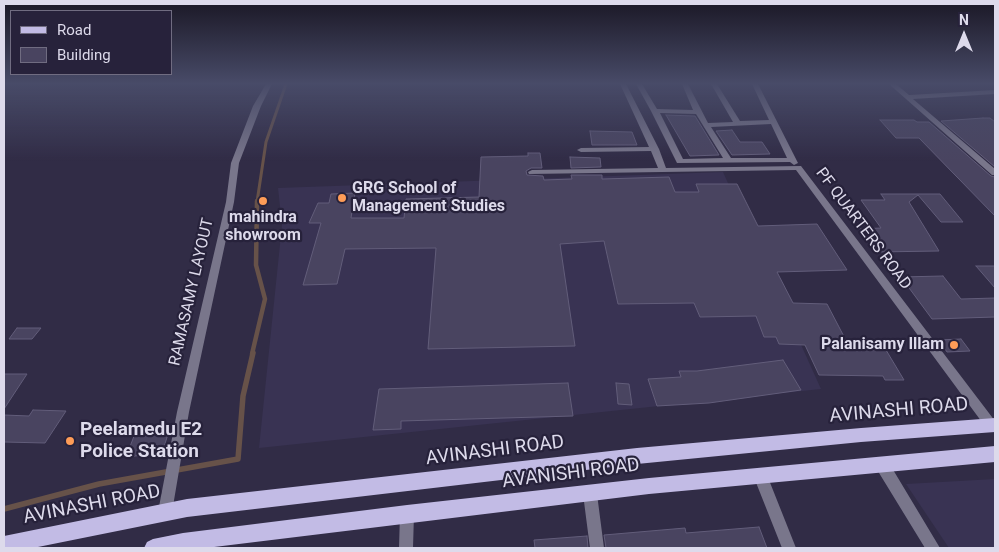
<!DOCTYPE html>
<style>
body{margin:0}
#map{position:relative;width:999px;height:552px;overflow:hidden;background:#312c46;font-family:Roboto,sans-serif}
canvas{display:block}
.frame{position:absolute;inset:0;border:5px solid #dddaeb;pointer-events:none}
.legend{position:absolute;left:10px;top:10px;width:162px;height:65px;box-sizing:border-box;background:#27223b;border:1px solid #706c81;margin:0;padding:6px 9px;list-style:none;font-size:15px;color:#dddaeb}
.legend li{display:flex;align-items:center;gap:10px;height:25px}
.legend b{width:25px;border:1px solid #706c81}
.north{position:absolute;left:939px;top:10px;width:50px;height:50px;-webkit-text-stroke:4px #27223b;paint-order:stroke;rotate:0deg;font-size:14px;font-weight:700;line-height:20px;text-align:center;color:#dddaeb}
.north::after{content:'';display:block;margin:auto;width:18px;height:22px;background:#dddaeb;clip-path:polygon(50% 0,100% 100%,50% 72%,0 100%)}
</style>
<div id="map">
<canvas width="999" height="552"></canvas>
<div class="frame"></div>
<ul class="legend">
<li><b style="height:6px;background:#c2bbe5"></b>Road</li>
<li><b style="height:14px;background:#494460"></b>Building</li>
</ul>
<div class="north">N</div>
</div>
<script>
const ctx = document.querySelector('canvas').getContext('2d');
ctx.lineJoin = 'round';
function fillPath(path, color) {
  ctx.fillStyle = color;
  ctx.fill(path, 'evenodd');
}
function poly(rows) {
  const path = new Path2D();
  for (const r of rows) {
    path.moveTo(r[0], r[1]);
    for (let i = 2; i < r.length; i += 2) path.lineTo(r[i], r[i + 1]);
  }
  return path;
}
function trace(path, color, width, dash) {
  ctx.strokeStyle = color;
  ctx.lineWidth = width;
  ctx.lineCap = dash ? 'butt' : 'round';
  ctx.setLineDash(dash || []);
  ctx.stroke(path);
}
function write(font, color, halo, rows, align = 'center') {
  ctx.font = font + ' Roboto,sans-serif';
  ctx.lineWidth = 4.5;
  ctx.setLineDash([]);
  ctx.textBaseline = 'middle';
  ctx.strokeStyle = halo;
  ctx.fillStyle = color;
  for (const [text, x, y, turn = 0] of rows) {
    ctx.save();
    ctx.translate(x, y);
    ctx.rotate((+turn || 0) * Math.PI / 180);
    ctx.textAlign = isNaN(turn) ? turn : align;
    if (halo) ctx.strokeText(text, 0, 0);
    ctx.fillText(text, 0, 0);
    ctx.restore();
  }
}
fillPath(poly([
 [723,172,821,389,259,448,282,225,278,188],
 [995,479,995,548,949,548,906,484]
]), '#393353');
trace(poly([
 [257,202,266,142,286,84]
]), '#675249', 3);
trace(poly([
 [252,354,265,299,256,265,257,201]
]), '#675249', 4.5);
trace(poly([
 [4,509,99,484,238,459,243,396,253,353]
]), '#675249', 5.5);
const building = poly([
 [666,115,695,116,719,155,690,156,666,115],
 [983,118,990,118,995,122,995,167,941,121,983,118],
 [880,120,914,120,917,122,929,122,991,176,995,177,995,216,919,138,896,138,880,120],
 [732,130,740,142,762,142,770,154,732,155,716,131,732,130],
 [590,131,632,132,637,145,592,145,590,131],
 [528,153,540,153,542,168,531,168,526,171,527,175,543,176,544,180,572,179,571,175,602,175,602,179,669,177,675,192,699,192,696,184,737,184,758,226,817,224,847,270,777,272,793,303,827,304,851,350,886,350,904,380,885,380,883,376,819,375,805,345,779,344,776,337,764,337,756,316,700,317,694,303,618,304,604,241,560,244,575,346,428,349,436,248,345,249,337,284,303,285,321,223,309,223,318,203,329,203,331,194,355,193,351,218,404,218,406,199,479,197,481,157,528,156,528,153],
 [570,157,600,158,601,167,571,168,570,157],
 [881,194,940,194,963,222,941,222,918,195,909,202,939,251,876,252,860,229,881,228,861,200,885,200,881,194],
 [976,266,995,266,995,288,976,266],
 [943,276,961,299,995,298,995,317,932,319,901,277,943,276],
 [17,328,41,328,32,339,9,339,17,328],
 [961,339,970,351,947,352,939,340,961,339],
 [783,360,801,390,709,403,657,406,648,379,681,377,679,371,697,371,783,360],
 [4,374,27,374,4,409,4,374],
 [568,383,573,416,401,421,401,429,373,430,379,389,568,383],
 [616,383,629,384,632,405,618,404,616,383],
 [33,410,66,411,45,443,4,442,4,415,29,416,33,410],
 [170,428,162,453,126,457,136,431,170,428],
 [759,527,767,548,606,548,604,535,685,528,686,533,759,527],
 [587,536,588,548,535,548,534,540,587,536]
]);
fillPath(building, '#494460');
trace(building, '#625d7a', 1);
fillPath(poly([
 [266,84,272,84,261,106,239,163,234,202,189,412,172,512,170,517,165,519,160,517,158,512,177,412,226,202,231,163,253,106,266,84],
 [620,84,626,84,659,149,666,168,801,166,995,421,995,429,991,431,987,429,796,170,529,174,528,172,532,170,658,168,651,151,581,152,577,150,581,148,649,147,620,84],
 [636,84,642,84,657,109,693,110,682,84,688,84,708,123,733,122,711,84,717,84,740,121,769,120,752,84,758,84,798,163,794,165,790,162,677,163,651,111,636,84],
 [660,113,696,114,723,158,683,159,660,113],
 [771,124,787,158,731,158,711,127,771,124],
 [889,84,896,84,909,95,995,90,995,94,913,99,995,169,995,175,992,175,889,84],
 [881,457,886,458,940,548,925,548,876,468,874,463,876,458,881,457],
 [760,468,765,470,796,548,782,548,753,475,755,470,760,468],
 [590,487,595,489,597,494,604,548,590,548,583,494,585,489,590,487],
 [407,507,412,509,414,514,413,548,399,548,400,514,402,509,407,507]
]), '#79768b');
fillPath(poly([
 [995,418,995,432,861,442,637,464,187,517,33,548,4,548,4,536,187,499,637,448,861,428,995,418],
 [995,446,995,462,649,494,206,548,144,548,147,542,153,539,183,533,407,505,649,478,995,446]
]), '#c2bbe5');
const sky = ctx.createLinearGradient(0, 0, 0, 161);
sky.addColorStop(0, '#1b1826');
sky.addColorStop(0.52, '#484b68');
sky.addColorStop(1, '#484b6800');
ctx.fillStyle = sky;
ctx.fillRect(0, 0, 999, 161);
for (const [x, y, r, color] of [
 [342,198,5,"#fe9c57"],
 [263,201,5,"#fe9c57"],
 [954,345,5,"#fe9c57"],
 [70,441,5,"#fe9c57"]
]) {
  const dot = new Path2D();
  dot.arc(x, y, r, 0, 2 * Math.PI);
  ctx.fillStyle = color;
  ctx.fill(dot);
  trace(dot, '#27223b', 2);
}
write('bold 16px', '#dddaeb', '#27223b', [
 ["GRG School of",352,189],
 ["Management Studies",352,207],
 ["mahindra",263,218,"center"],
 ["showroom",263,236,"center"],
 ["Palanisamy Illam",944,345,"right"]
], 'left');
write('16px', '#dddaeb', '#27223b', [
 ["PF QUARTERS ROAD",863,229,53],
 ["RAMASAMY LAYOUT",192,292,-77]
]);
write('19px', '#dddaeb', '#27223b', [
 ["AVINASHI ROAD",899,411,-5],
 ["AVINASHI ROAD",495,451,-7],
 ["AVANISHI ROAD",571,474,-7],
 ["AVINASHI ROAD",92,505,-11]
]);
write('bold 19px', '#dddaeb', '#27223b', [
 ["Peelamedu E2",80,430],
 ["Police Station",80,452]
], 'left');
</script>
